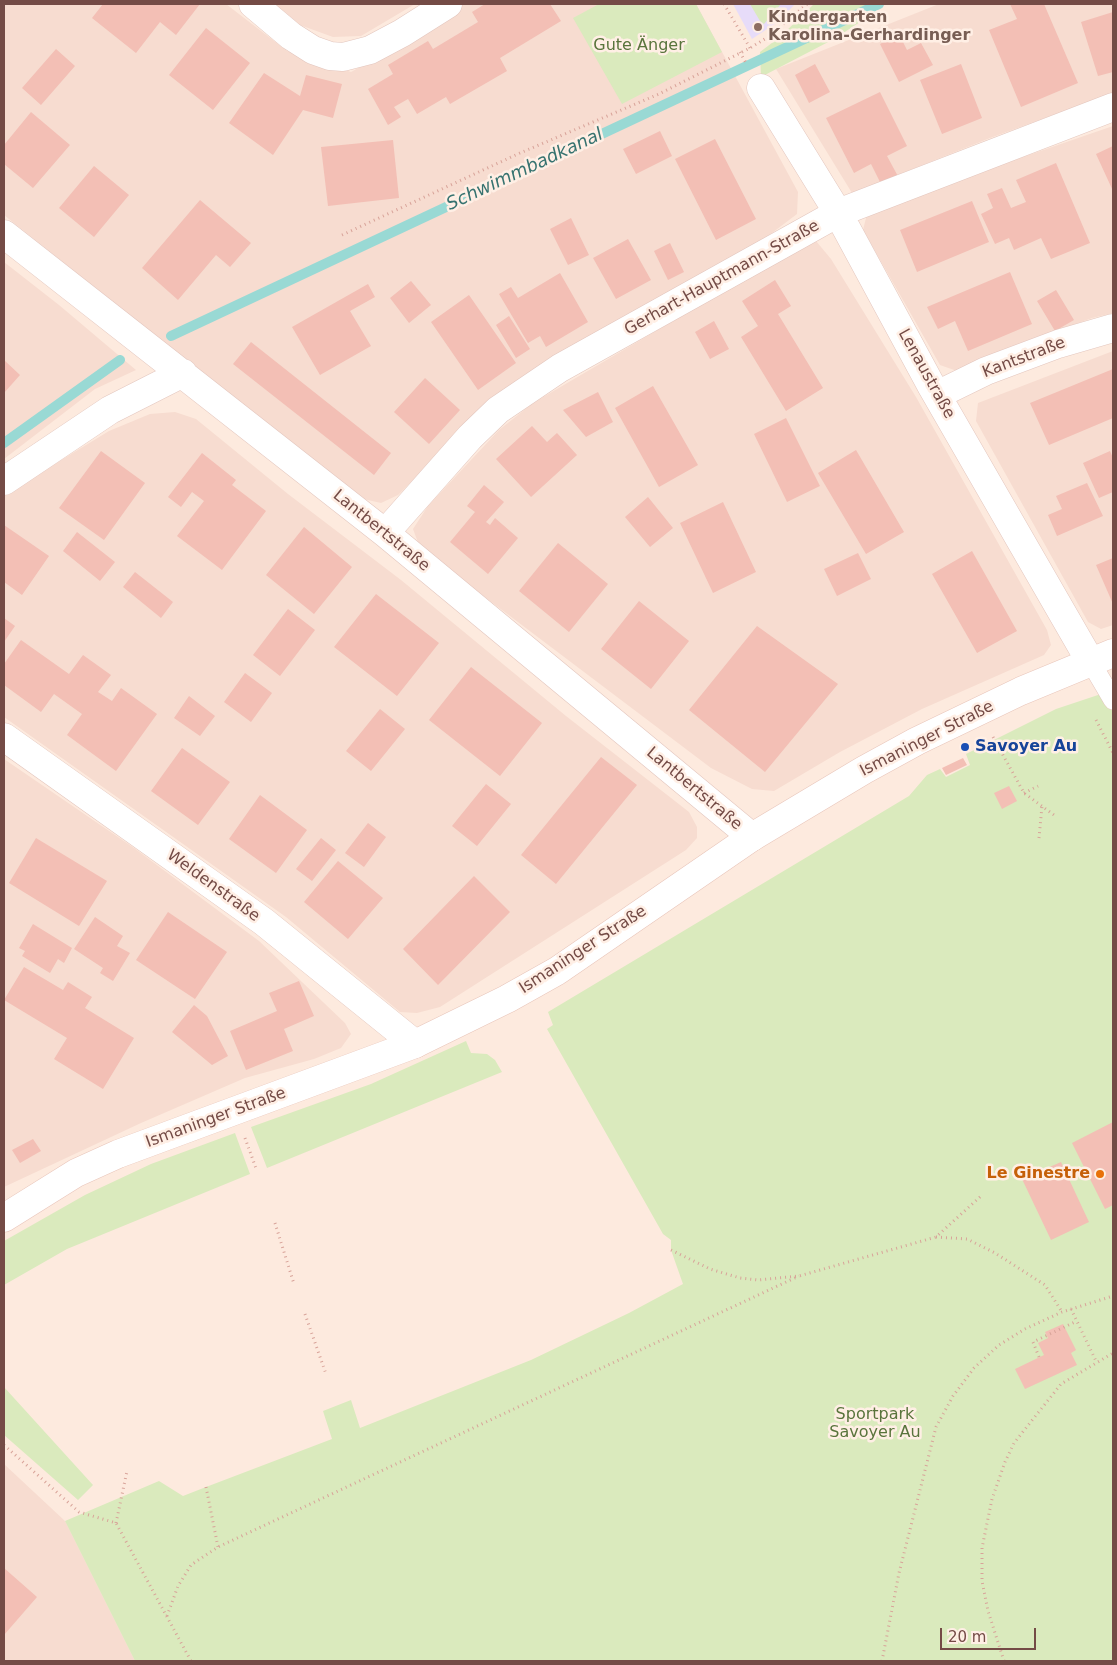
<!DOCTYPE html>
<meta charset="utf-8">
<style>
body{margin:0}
#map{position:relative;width:1117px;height:1665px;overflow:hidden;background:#fdeade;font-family:"DejaVu Sans",sans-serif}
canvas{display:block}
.frame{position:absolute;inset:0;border:5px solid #744b46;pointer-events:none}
.scale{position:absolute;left:940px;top:1628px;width:96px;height:22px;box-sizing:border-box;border:2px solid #744b46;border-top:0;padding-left:6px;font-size:15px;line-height:18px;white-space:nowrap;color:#744b46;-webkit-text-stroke:4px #ffefe5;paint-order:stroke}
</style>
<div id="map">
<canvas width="1117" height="1665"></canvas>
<div class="frame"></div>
<div class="scale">20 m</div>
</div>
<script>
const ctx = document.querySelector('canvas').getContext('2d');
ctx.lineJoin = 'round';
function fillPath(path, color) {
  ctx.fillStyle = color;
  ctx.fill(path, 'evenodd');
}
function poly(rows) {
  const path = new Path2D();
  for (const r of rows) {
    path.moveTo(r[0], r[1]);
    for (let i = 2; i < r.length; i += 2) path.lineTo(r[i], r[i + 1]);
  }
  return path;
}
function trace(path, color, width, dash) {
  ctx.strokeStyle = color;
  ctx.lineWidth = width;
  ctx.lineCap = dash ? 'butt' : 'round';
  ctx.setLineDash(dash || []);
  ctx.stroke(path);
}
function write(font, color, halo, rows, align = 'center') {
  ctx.font = font + ' "DejaVu Sans",sans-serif';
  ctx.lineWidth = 5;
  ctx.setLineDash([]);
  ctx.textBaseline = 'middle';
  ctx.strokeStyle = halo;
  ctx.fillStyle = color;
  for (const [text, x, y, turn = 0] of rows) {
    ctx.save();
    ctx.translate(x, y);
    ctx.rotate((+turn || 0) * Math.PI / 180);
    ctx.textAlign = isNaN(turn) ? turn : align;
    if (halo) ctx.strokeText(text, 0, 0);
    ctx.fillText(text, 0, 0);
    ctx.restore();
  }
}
fillPath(poly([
 [4,4,226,4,287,51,351,72,380,56,461,4,696,4,798,192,797,214,768,236,595,334,506,388,398,495,381,503,359,498,4,215],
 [275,4,415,4,361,36,333,37,300,25],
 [939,4,1113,4,1113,93,990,138,852,193,776,69],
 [1113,126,1113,313,1092,318,1027,342,957,371,940,365,863,230,867,214,965,177],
 [816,241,831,259,916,397,1047,630,1051,645,1044,655,922,709,840,752,774,791,752,789,711,768,420,548,413,529,428,506,499,430,533,403,779,259],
 [4,262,59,305,136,370,95,389,4,459],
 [1113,351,1113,625,1101,629,1088,622,976,421,978,403],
 [175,412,196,419,288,494,401,580,566,716,689,812,697,827,697,838,686,850,440,1007,417,1013,400,1012,286,917,4,717,4,495,109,431,150,414],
 [4,759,134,848,259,941,345,1023,351,1034,341,1048,314,1059,245,1078,141,1123,4,1187],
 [4,1464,65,1521,135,1661,4,1661]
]), '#f7dcd0');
fillPath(poly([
 [733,4,795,4,779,21,752,39]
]), '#e7dcf9');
fillPath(poly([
 [599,4,696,4,722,52,622,104,573,18],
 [750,4,781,4,764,24,760,21],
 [814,4,876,4,860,22,834,39,761,77,760,52,781,36],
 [1113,690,1113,1661,135,1661,65,1521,159,1481,183,1496,206,1487,332,1439,323,1411,351,1400,360,1428,531,1360,629,1313,683,1284,671,1250,671,1240,663,1234,547,1029,553,1025,548,1012,909,796,927,775,940,769,946,777,970,765,966,754,1056,709],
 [466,1041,471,1053,487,1054,495,1060,502,1072,267,1168,251,1127,371,1084],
 [235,1133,250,1174,67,1249,4,1285,4,1241,85,1195,151,1164],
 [4,1387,93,1485,78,1500,4,1435]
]), '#daeabd');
trace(poly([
 [171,336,879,4],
 [4,443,120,360]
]), '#99d9d4', 10);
fillPath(poly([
 [103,4,200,4,176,35,160,22,136,53,92,18],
 [485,4,550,4,561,21,500,58,507,71,450,104,446,97,417,114,408,99,394,107,401,117,388,125,368,89,393,74,388,65,428,41,433,49,478,22,472,12],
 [1010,4,1044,4,1078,83,1021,107,989,30,1017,19],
 [1113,12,1113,72,1098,76,1081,22],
 [206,28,250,63,213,110,169,75],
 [899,34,907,50,921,43,933,65,899,82,880,44],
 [56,49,75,66,41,105,22,88],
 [815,64,830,92,809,103,795,75],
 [961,64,982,118,942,134,920,80],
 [264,73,300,96,306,75,342,84,333,118,303,110,273,155,229,123],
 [880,92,907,146,887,156,900,180,883,188,871,164,854,173,826,118],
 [31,112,70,145,33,188,4,164,4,145],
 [660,131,672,156,636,174,623,149],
 [715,139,756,219,716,240,675,159],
 [393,140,399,198,328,206,321,147],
 [1113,146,1113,191,1096,154],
 [1056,163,1090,243,1051,259,1041,238,1014,250,1009,238,995,244,981,214,993,208,987,194,1002,188,1011,208,1026,202,1016,180],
 [94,166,129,195,94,237,59,208],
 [200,200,251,243,230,267,216,255,178,300,142,268],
 [972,201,989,242,917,272,900,230],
 [571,218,589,255,568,265,550,229],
 [628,239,651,280,616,299,593,258],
 [670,243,684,272,668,280,654,251],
 [1010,272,1032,324,968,351,955,321,938,329,927,307],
 [560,273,588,322,546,347,540,336,528,343,499,294,511,287,518,298],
 [775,280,791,306,778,314,823,388,786,411,741,337,758,326,742,301],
 [411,281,431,305,409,323,390,298],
 [368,284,375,297,350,311,371,346,320,375,292,327],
 [1056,290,1074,320,1055,331,1037,301],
 [469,295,516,363,478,390,431,322],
 [509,316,530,349,516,358,496,325],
 [714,321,729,349,710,359,695,332],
 [251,342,391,453,374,475,233,364],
 [4,360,20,375,4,393],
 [1113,369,1113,418,1049,445,1030,403],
 [425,378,460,410,429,444,394,412],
 [653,386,698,465,659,487,615,408],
 [598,392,613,422,586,437,563,410],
 [786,418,820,486,787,502,754,434],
 [532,426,547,442,557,433,577,455,531,497,496,459],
 [856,450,904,532,866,554,818,473],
 [101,451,145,483,104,540,59,508],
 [1110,451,1113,458,1113,492,1099,498,1083,463],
 [202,453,236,480,232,485,266,511,222,570,177,536,204,501,192,492,181,507,168,497],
 [1087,483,1103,516,1057,536,1048,515,1062,509,1056,496],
 [484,485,504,502,486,522,490,525,495,518,518,538,488,574,450,542,475,512,467,506],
 [648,497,673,528,650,547,625,517],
 [723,502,756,572,713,593,680,523],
 [4,525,49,556,22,595,4,582],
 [304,527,352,567,314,614,266,575],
 [77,532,115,562,100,581,63,551],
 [558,543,608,584,569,632,519,591],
 [972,551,1017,631,977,653,932,574],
 [858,553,871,579,837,596,824,569],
 [1113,558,1113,604,1096,565],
 [135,572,173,602,161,618,123,587],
 [376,594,439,643,397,696,334,647],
 [639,601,689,641,651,689,601,649],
 [288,609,315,630,280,676,253,655],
 [4,618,15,626,4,642],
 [757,626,838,684,765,772,689,710],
 [21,640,69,674,83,655,111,675,98,692,112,701,121,688,157,714,116,771,67,735,82,714,54,694,41,712,4,685,4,664],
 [471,667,542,723,500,776,429,720],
 [245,673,272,693,251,722,224,702],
 [189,696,215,716,200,736,174,718],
 [380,709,405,729,371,771,346,751],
 [182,748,230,782,198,825,151,791],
 [601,757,637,785,556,884,521,855],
 [963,758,967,765,946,775,942,768],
 [486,784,511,804,477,846,452,826],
 [1009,786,1017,801,1002,809,994,793],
 [260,795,307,830,276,873,229,839],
 [368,823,386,837,364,867,345,853],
 [36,838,107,881,79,926,9,883],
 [321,838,336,850,312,881,296,869],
 [338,861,383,898,348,939,304,902],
 [474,876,510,912,438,985,403,949],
 [168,912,227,952,195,999,136,960],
 [95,917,123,936,117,946,130,953,113,981,100,973,103,968,74,949],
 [33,924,72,948,64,963,58,959,50,973,22,956,25,951,19,948],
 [24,967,63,990,68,982,92,997,85,1008,134,1038,103,1089,54,1059,67,1038,4,1000],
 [299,981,314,1016,284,1029,293,1051,246,1070,230,1031,277,1011,269,993],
 [194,1005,207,1016,228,1056,212,1065,172,1032],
 [1113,1122,1113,1205,1105,1209,1072,1143],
 [33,1139,41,1151,20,1163,12,1150],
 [1061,1162,1089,1222,1051,1240,1022,1179],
 [1063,1324,1076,1350,1071,1353,1077,1365,1025,1389,1015,1369,1044,1355,1038,1343,1048,1338,1045,1332],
 [4,1568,37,1597,4,1635]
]), '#f3bfb5');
const lane = poly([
 [1090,661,1113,700]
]);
const street = poly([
 [253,4,291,36,313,50,330,56,343,57,370,50,402,33,448,4],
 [761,88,838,213,932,387,1090,661],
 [4,234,385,533,752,837],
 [937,395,986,371,1058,344,1113,328],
 [4,481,110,410,183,373],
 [385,533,470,437,498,410,560,368,838,213,1113,107],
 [4,737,264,922,415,1044]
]);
const secondary = poly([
 [4,1218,76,1173,118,1154,415,1044,507,999,557,971,752,837,864,770,917,741,1021,691,1113,653]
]);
trace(lane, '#e3c6be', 20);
trace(street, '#e3c6be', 29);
trace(secondary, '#e8c5ba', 29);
trace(poly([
 [724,4,750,48],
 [740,52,746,63],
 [342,235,520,153,659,94,750,48,768,37,807,4],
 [1096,720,1113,753],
 [993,737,1024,793,1054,815],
 [1024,793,1038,786],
 [1039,838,1042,806],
 [245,1138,257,1171],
 [275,1223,294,1284],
 [936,1237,967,1239,995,1253,1045,1285,1062,1312],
 [671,1250,710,1269,740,1278,758,1280,799,1276,936,1237,981,1196],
 [1071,1309,1096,1361],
 [305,1314,326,1374],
 [1039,1357,1033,1342,1077,1321],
 [4,1445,79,1512,116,1523,191,1661],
 [206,1487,218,1547],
 [116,1523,127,1471],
 [167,1616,178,1586,191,1565,218,1547,799,1276],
 [882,1661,899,1573,936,1427,953,1396,974,1368,999,1345,1025,1329,1062,1312,1113,1296],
 [1004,1661,988,1611,982,1581,982,1548,992,1499,1005,1462,1014,1443,1061,1384,1113,1353]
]), '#d8a399', 3, [1, 4]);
trace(lane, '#fff', 19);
trace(street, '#fff', 28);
trace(secondary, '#fff', 28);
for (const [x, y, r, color] of [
 [758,27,5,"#8d6e63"],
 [965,747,5,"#1a4fb4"],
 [1100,1174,5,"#e8710a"]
]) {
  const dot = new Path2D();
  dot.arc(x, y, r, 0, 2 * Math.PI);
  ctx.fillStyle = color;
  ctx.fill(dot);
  trace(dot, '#ffefe5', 2);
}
write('bold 16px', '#785e54', '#ffefe5', [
 ["Kindergarten",768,18],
 ["Karolina-Gerhardinger",768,36]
], 'left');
write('16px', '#59743c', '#ffefe5', [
 ["Gute Änger",639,46],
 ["Sportpark",875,1415],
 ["Savoyer Au",875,1433]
]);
write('16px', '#744b46', '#ffefe5', [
 ["Gerhart-Hauptmann-Straße",722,278,-29],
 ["Kantstraße",1024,358,-21],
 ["Lenaustraße",926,374,61],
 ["Lantbertstraße",381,531,39],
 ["Ismaninger Straße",927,739,-27],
 ["Lantbertstraße",694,789,40],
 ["Weldenstraße",213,886,36],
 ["Ismaninger Straße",583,950,-33],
 ["Ismaninger Straße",216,1118,-20]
]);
write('bold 16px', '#164399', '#ffefe5', [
 ["Savoyer Au",975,747]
], 'left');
write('bold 16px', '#c56008', '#ffefe5', [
 ["Le Ginestre",1090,1174]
], 'right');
write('italic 18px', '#377370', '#ffefe5', [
 ["Schwimmbadkanal",525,170,-25]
]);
</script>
